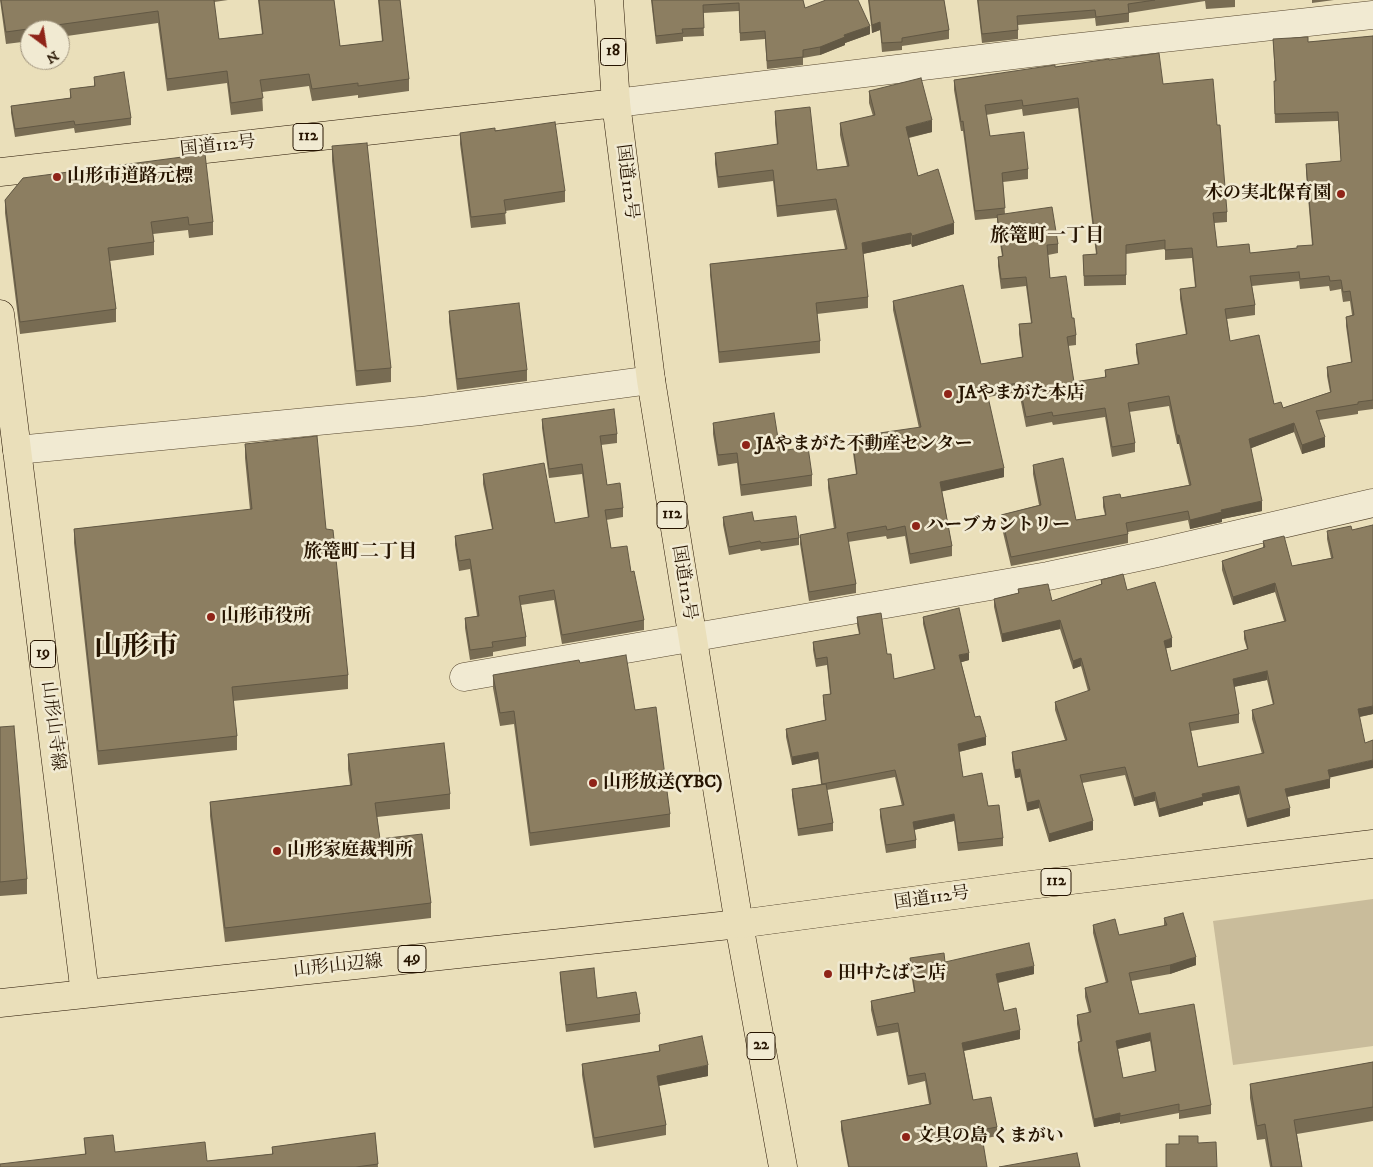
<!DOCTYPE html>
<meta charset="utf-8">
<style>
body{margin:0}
#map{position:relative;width:1373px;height:1167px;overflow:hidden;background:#eadfba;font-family:"IM FELL DW Pica",serif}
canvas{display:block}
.north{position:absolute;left:20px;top:20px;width:50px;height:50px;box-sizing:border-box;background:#f1ead2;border:1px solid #a0947e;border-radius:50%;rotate:149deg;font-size:14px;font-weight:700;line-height:20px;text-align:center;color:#261401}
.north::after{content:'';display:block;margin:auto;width:18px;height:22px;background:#8f2418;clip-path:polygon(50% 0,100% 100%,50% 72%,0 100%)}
</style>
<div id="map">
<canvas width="1373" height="1167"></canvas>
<div class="north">N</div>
</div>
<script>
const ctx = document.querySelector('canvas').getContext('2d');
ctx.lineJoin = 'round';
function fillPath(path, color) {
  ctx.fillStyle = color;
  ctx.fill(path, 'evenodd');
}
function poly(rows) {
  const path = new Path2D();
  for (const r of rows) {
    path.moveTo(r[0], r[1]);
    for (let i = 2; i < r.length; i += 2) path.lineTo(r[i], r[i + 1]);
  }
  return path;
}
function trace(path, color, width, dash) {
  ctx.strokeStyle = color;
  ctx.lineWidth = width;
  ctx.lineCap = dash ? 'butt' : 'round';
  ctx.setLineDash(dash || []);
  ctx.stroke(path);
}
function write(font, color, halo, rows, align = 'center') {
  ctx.font = font + ' "IM FELL DW Pica","Noto Serif JP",serif';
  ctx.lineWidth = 5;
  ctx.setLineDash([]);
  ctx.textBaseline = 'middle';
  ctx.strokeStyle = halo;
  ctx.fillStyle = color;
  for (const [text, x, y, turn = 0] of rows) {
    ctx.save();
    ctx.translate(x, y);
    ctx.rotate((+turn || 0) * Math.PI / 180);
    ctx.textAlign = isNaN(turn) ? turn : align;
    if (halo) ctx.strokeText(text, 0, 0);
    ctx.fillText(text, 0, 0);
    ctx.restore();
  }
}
fillPath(poly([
 [1373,899,1373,1046,1233,1065,1213,921]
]), '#c9bc9b');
const minor = poly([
 [616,103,1063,49,1373,15],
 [17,450,421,411,651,380],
 [464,677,1048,576,1157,553,1373,503]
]);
const major = poly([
 [609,0,616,103],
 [0,314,85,994],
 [0,1003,739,924,783,1167]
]);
const highway = poly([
 [0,172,616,103,651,380,739,924,1030,885,1373,844]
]);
trace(minor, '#57472f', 29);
trace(major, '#261401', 29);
trace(highway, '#261401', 29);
trace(minor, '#f1ead2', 28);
trace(major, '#eadfba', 28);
trace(highway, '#eadfba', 28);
fillPath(poly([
 [0,0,228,0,214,2,219,39,262,34,258,0,334,0,340,46,382,41,378,0,400,0,409,79,409,91,358,98,358,95,312,101,309,86,262,92,263,111,231,115,227,83,167,91,158,23,60,37,60,30,30,30,30,41,6,44],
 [651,0,803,0,805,8,870,34,845,43,845,45,820,55,803,58,803,65,767,69,765,39,740,41,739,11,703,13,704,36,683,37,683,41,656,44],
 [868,0,944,0,949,30,949,39,902,46,902,50,882,52,880,30,872,33],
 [977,0,1235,0,1235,7,1206,9,1205,1,1129,13,1129,22,1096,26,1095,18,1018,25,1018,39,982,43],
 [1312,0,1334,0,1312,3],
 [1373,36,1373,409,1358,411,1358,414,1319,420,1325,447,1302,454,1294,432,1251,448,1262,511,1222,519,1222,522,1190,529,1188,520,1128,532,1128,543,1011,566,1001,524,1001,515,1039,505,1033,474,1033,465,1076,520,1105,515,1103,507,1103,497,1121,498,1189,485,1179,444,1177,444,1169,406,1129,412,1135,443,1135,452,1112,457,1105,417,1053,425,1052,422,1026,427,1019,392,988,397,1004,477,942,491,952,546,952,556,910,564,905,536,887,539,886,536,848,542,856,584,856,593,809,601,800,544,800,535,834,529,828,488,828,479,856,474,852,446,852,437,919,428,893,310,893,301,981,364,1022,357,1019,334,1019,324,1031,323,1026,286,1001,289,998,266,998,257,1002,256,997,225,997,218,975,220,963,131,961,131,954,90,954,80,1109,60,1163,84,1227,212,1227,222,1214,223,1217,247,1250,253,1297,248,1312,245,1306,173,1306,164,1341,161,1338,121,1275,123,1274,91,1275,81,1273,39,1308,42],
 [1078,108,1096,254,1083,255,1084,286,1126,285,1126,254,1165,249,1165,260,1192,258,1195,287,1180,289,1180,299,1186,335,1136,344,1136,353,1138,364,1105,370,1105,378,1074,382,1068,346,1076,345,1076,335,1072,318,1050,278,1048,255,1058,253,1058,244,1005,214,1003,182,1028,179,1028,169,990,136,986,115,1022,109,1023,116],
 [1299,281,1300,289,1329,286,1330,291,1341,289,1343,302,1350,301,1352,315,1346,317,1346,326,1351,362,1327,367,1327,376,1330,392,1283,408,1274,404,1230,341,1227,319,1255,315,1255,305,1252,286],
 [94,77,131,118,131,125,75,133,74,128,15,137,11,113,11,106,70,98,70,89,94,86],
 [869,91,932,132,909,138,918,176,954,234,912,247,911,244,863,254,868,297,868,308,817,314,820,341,820,353,719,363,710,275,710,264,845,249,836,210,777,217,773,181,718,188,715,164,715,153,777,145,775,123,775,111,817,170,847,166,840,135,840,123,873,116,869,103],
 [495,131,565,191,565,202,505,211,506,224,471,228,460,144,460,133],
 [332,146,391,368,391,382,356,386,332,161],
 [23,178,213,222,213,235,189,238,188,230,153,234,154,242,154,255,110,261,116,309,116,322,20,334,5,213,5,200],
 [449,311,527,370,527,381,457,390,449,322],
 [542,419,617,434,617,443,601,445,607,485,623,508,623,517,606,520,611,548,631,572,644,620,644,630,562,644,554,600,521,605,526,637,526,646,493,652,493,656,470,660,465,628,465,618,477,616,470,569,459,571,455,545,455,536,492,529,483,484,483,474,555,523,588,518,582,474,549,478,542,428],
 [713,423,780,451,812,475,812,486,741,496,737,463,718,466,713,434],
 [245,444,326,529,348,675,348,689,233,701,237,736,237,750,98,765,74,543,74,529,250,510,245,458],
 [723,517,754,521,799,538,799,545,761,551,760,549,729,555,723,525],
 [1327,531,1373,714,1360,717,1330,777,1330,788,1287,797,1290,816,1247,827,1239,794,1203,802,1203,805,1159,817,1155,801,1134,806,1125,775,1082,783,1093,830,1049,842,1039,808,1027,811,1020,777,1015,778,1012,760,1012,752,1065,740,1055,710,1055,702,1088,691,1081,666,1073,669,1060,629,1002,642,994,607,994,599,1018,593,1018,589,1052,601,1101,584,1101,580,1127,590,1172,647,1166,648,1171,671,1247,649,1244,639,1244,631,1284,621,1275,592,1233,605,1222,570,1222,561,1263,548,1263,541,1292,566,1331,558,1327,539],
 [1267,680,1273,705,1252,710,1252,719,1262,754,1198,767,1191,731,1239,723,1239,714,1234,687],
 [857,617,887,654,894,679,934,670,923,624,923,617,969,660,961,662,975,717,986,745,959,752,963,777,988,806,1003,838,1003,846,958,851,954,821,914,830,916,840,916,848,886,853,880,817,880,809,902,806,895,777,827,790,833,823,833,831,798,836,792,796,792,789,821,784,818,759,792,765,786,737,786,729,825,720,823,702,823,695,830,694,827,665,816,667,813,650,813,642,859,634,857,625],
 [580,663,635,710,670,814,670,827,530,846,514,724,500,726,493,688,493,675],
 [0,727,27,879,27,894,0,896],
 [348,754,450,794,450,809,377,817,380,839,431,903,431,918,225,942,210,816,210,802,350,785,348,769],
 [1164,918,1196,965,1170,974,1131,981,1139,1014,1211,1105,1211,1114,1179,1119,1179,1113,1120,1124,1120,1122,1094,1127,1081,1065,1078,1050,1078,1042,1080,1041,1077,1024,1077,1015,1089,1013,1085,997,1085,988,1106,983,1093,933,1093,925,1119,935,1164,926],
 [1150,1041,1155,1072,1123,1078,1118,1049],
 [910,958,945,962,1034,974,998,983,1004,1011,1020,1039,964,1051,973,1100,997,1127,997,1136,982,1139,987,1167,848,1167,841,1130,841,1121,929,1104,925,1081,908,1085,898,1032,877,1036,871,1010,871,1001,914,992,910,967],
 [560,972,597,998,640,1014,640,1022,566,1032,560,979],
 [659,1045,708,1076,659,1086,666,1125,666,1135,594,1148,582,1075,582,1064,659,1051],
 [1373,1062,1373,1121,1297,1134,1302,1167,1270,1167,1265,1139,1257,1140,1250,1098,1250,1084],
 [375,1133,378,1167,0,1167,85,1154,84,1138,115,1152,207,1161,272,1154,272,1147]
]), '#786c53');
fillPath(poly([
 [880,22,880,30,872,33,872,25],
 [870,26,870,34,845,43,845,45,820,55,820,47,844,35],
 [932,120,932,132,906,138,906,127],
 [954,223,954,234,912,247,912,236],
 [911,233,911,244,862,254,862,243],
 [1294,423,1294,432,1249,449,1249,439],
 [1177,435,1179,435,1179,444,1177,444],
 [1325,437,1325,447,1302,454,1302,445],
 [1004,468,1004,477,940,492,940,482],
 [1262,501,1262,511,1222,519,1222,522,1190,529,1190,520,1221,510],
 [1275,583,1275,592,1233,605,1233,597],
 [1060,620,1060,629,1002,642,1002,634],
 [1172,638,1172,647,1164,649,1164,641],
 [969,653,969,660,959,663,959,655],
 [1081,658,1081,666,1073,669,1073,661],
 [1267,671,1267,680,1233,687,1233,679],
 [1373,706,1373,714,1358,717,1358,709],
 [986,737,986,745,958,752,958,744],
 [818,752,818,759,792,765,792,757],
 [1373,760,1373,768,1328,778,1328,770],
 [1020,769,1020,777,1015,778,1015,770],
 [1330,779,1330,788,1285,797,1285,789],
 [1239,786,1239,794,1203,802,1203,805,1159,817,1159,809,1202,794],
 [1155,792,1155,801,1134,806,1134,798],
 [1039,800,1039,808,1027,811,1027,803],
 [1290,808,1290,816,1247,827,1247,819],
 [954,814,954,821,913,830,913,822],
 [1093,821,1093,830,1049,842,1049,834],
 [1196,957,1196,965,1170,974,1170,965],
 [1034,966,1034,974,996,983,996,974],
 [1020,1030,1020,1039,962,1051,962,1043],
 [1150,1033,1150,1041,1116,1049,1116,1041],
 [708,1065,708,1076,657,1086,657,1076],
 [1120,1113,1120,1122,1094,1127,1094,1119]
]), '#625844');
const building = poly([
 [1,0,214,0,219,39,263,34,259,0,334,0,340,46,383,41,379,0,400,0,409,79,358,86,358,83,312,89,309,74,260,80,263,98,231,103,227,71,167,79,158,11,6,32,1,0],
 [652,0,803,0,805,8,826,0,858,0,870,26,844,35,845,37,820,47,803,50,803,57,767,61,765,31,740,33,739,3,703,5,704,28,682,29,683,33,656,36,652,0],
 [869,0,944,0,949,30,902,38,902,42,882,43,880,22,872,25,869,0],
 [978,0,1155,0,1128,4,1129,13,1096,17,1095,10,1017,16,1018,30,982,34,978,0],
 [1373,36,1373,400,1358,402,1358,404,1316,411,1325,437,1302,445,1294,423,1249,439,1262,501,1221,510,1222,512,1190,520,1188,511,1126,523,1128,534,1011,557,1001,515,1041,505,1033,465,1063,458,1076,520,1106,515,1103,497,1120,494,1121,498,1191,485,1179,435,1177,435,1169,396,1128,403,1135,443,1112,447,1105,408,1053,416,1052,412,1026,417,1019,383,986,388,1004,468,940,482,952,546,910,554,905,526,887,530,886,526,847,533,856,584,809,592,800,535,836,528,828,479,857,474,852,437,921,427,893,301,963,285,981,364,1023,357,1019,324,1032,323,1026,277,1001,279,998,257,1003,256,997,215,1052,207,1058,244,1047,245,1050,278,1066,276,1072,318,1074,318,1076,335,1067,337,1074,382,1106,377,1105,370,1139,364,1136,344,1187,334,1180,289,1196,287,1192,248,1165,250,1165,240,1126,245,1126,275,1084,276,1083,255,1097,254,1078,98,1023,106,1022,100,985,105,990,136,1024,132,1028,169,1002,173,1005,208,975,211,963,121,961,122,954,80,1055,65,1055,67,1109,59,1109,60,1159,53,1163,84,1213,79,1217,125,1220,125,1227,212,1213,213,1217,247,1249,244,1250,253,1297,248,1297,246,1313,245,1306,164,1341,161,1338,112,1275,114,1274,81,1276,81,1273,39,1308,37,1308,42,1373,36],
 [1299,272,1300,279,1329,276,1330,281,1341,280,1343,292,1350,291,1354,315,1346,317,1352,362,1327,367,1331,392,1283,408,1281,402,1274,404,1259,335,1230,341,1225,309,1255,305,1250,276,1299,272],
 [124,72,131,118,75,125,74,121,15,129,11,106,71,98,70,89,95,86,94,77,124,72],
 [921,78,932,120,906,127,918,176,938,169,954,223,912,236,911,233,862,243,868,297,816,303,820,341,719,352,710,264,847,249,836,199,777,206,773,170,718,177,715,153,778,144,775,111,810,107,817,170,849,166,840,123,875,115,869,91,921,78],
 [555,122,565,191,504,200,506,213,471,217,460,133,495,128,495,131,555,122],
 [367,143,391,368,356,371,332,146,367,143],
 [205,154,213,222,189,225,188,217,151,222,154,242,108,248,116,309,20,322,5,200,23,178,205,154],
 [519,303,527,370,457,379,449,311,519,303],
 [614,409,617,434,600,436,607,485,620,483,623,508,605,510,611,548,627,546,631,572,634,571,644,620,562,635,554,590,519,596,526,637,492,642,493,647,470,650,465,618,479,616,470,559,459,561,455,536,493,529,483,474,544,463,555,523,589,517,582,464,549,469,542,419,614,409],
 [774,413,780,451,808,447,812,475,741,485,737,453,718,455,713,423,774,413],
 [317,436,326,529,333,530,348,675,232,687,237,736,98,751,74,529,252,509,245,444,317,436],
 [752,512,754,521,796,516,799,538,761,543,760,541,729,547,723,517,752,512],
 [1373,525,1373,706,1358,709,1365,743,1373,740,1373,760,1328,770,1330,779,1285,789,1290,808,1247,819,1239,786,1202,794,1203,797,1159,809,1155,792,1134,798,1125,767,1080,775,1093,821,1049,834,1039,800,1027,803,1020,769,1015,770,1012,752,1067,740,1055,702,1090,690,1081,658,1073,661,1060,620,1002,634,994,599,1019,593,1018,589,1048,584,1052,601,1102,584,1101,580,1123,574,1127,590,1155,582,1172,638,1164,641,1171,671,1248,649,1244,631,1286,621,1275,583,1233,597,1222,561,1265,547,1263,541,1284,536,1292,566,1333,558,1327,531,1351,526,1352,530,1373,525],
 [1267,671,1274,704,1252,710,1264,753,1198,767,1189,723,1239,714,1233,679,1267,671],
 [959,608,969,653,959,655,975,717,980,716,986,737,958,744,963,777,982,773,988,806,999,805,1003,838,958,843,954,814,913,822,916,840,886,845,880,809,904,805,895,770,822,784,818,752,792,757,786,729,826,720,823,695,831,694,827,657,816,659,813,642,860,634,857,617,881,613,887,654,891,654,894,679,935,669,923,617,959,608],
 [626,655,635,710,656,707,670,814,530,833,514,711,500,713,493,675,579,660,580,663,626,655],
 [14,726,27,879,0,882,0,727,14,726],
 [444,743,450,794,375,803,380,839,422,834,431,903,225,928,210,802,352,785,348,754,444,743],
 [826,784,833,823,798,829,792,789,826,784],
 [1183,913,1196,957,1170,965,1129,973,1139,1014,1194,1004,1211,1105,1179,1111,1179,1104,1120,1116,1120,1113,1094,1119,1081,1056,1078,1042,1082,1041,1077,1015,1091,1012,1085,988,1108,982,1093,925,1115,919,1119,935,1167,925,1164,918,1183,913],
 [1150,1033,1156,1071,1123,1078,1116,1041,1150,1033],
 [1029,943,1034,966,996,974,1004,1011,1016,1008,1020,1030,962,1043,973,1100,991,1097,997,1127,981,1130,987,1167,849,1167,841,1121,931,1104,925,1073,908,1076,898,1023,877,1027,871,1001,915,992,910,958,944,953,945,962,1029,943],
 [594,968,597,998,636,992,640,1014,566,1025,560,972,594,968],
 [702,1036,708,1065,657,1076,666,1125,594,1138,582,1064,660,1051,659,1045,702,1036],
 [1373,1062,1373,1107,1294,1120,1302,1167,1272,1167,1265,1124,1257,1126,1250,1084,1373,1062],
 [375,1133,378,1164,356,1167,0,1167,0,1164,86,1154,84,1138,113,1135,115,1152,205,1142,207,1161,273,1154,272,1147,375,1133],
 [1179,1136,1198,1136,1198,1143,1216,1142,1217,1167,1166,1167,1166,1144,1179,1144,1179,1136],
 [1077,1153,1080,1167,999,1167,1077,1153]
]);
fillPath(building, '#8c7e61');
trace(building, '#625844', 1);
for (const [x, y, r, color] of [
 [57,177,5,"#8f2418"],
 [1341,194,5,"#8f2418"],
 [948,394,5,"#8f2418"],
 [746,445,5,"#8f2418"],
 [916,526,5,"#8f2418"],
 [211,617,5,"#8f2418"],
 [593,783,5,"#8f2418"],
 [277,851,5,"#8f2418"],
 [828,974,5,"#8f2418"],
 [906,1137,5,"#8f2418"]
]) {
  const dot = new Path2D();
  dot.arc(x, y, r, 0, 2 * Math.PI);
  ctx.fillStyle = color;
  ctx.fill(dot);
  trace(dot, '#f1ead2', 2);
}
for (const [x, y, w] of [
 [613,52,25],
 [308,137,30],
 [672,515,30],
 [43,654,25],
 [1056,882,30],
 [412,959,28],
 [761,1046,28]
]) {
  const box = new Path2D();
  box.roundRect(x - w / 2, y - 13.5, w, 27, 4);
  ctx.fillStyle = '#f1ead2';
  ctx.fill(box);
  trace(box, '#261401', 1);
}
write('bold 16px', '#261401', null, [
 ["18",613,52],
 ["112",308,137],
 ["112",672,515],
 ["19",43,654],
 ["112",1056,882],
 ["49",412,959],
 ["22",761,1046]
]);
write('18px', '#261401', '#f1ead2', [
 ["国道112号",218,147,-6],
 ["国道112号",626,182,83],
 ["国道112号",683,583,81],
 ["山形山寺線",52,726,83],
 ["国道112号",932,899,-8],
 ["山形山辺線",338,967,-6]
]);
write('bold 18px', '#261401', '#f1ead2', [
 ["山形市道路元標",67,177],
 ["木の実北保育園",1331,194,"right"],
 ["JAやまがた本店",958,394],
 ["JAやまがた不動産センター",756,445],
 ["ハーブカントリー",926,526],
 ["山形市役所",221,617],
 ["山形放送(YBC)",603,783],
 ["山形家庭裁判所",287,851],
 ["田中たばこ店",838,974],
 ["文具の島 くまがい",916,1137]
], 'left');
write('bold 19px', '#261401', '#f1ead2', [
 ["旅篭町一丁目",1047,237],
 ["旅篭町二丁目",360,553]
]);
write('bold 28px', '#261401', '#f1ead2', [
 ["山形市",136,649]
]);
</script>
